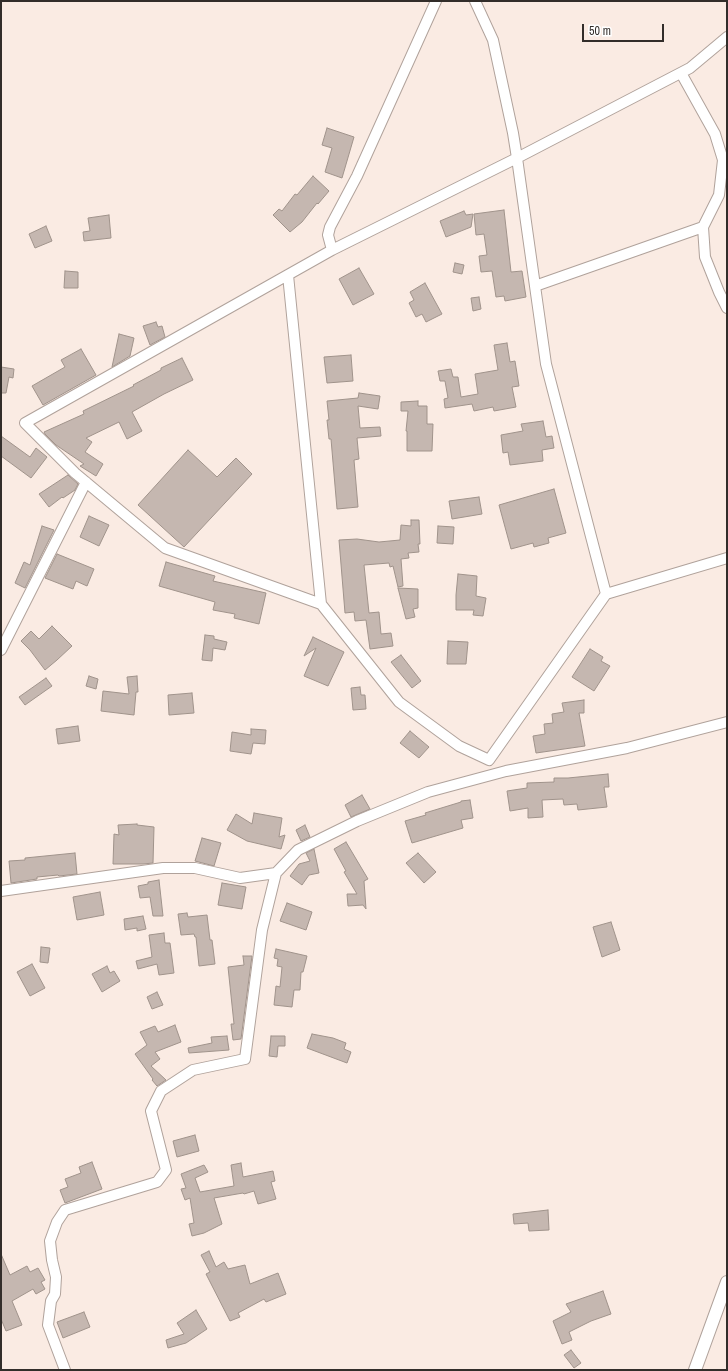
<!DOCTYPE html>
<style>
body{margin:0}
#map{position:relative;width:728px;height:1371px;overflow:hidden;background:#faebe3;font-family:"Archivo Narrow",sans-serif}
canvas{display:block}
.frame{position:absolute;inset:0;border:2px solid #322d2a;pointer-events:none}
.scale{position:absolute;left:582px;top:24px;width:82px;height:18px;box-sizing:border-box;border:2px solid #322d2a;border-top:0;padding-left:5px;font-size:12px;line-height:14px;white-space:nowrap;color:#322d2a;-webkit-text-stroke:3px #fff;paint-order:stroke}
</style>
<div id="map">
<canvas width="728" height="1371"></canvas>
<div class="frame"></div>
<div class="scale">50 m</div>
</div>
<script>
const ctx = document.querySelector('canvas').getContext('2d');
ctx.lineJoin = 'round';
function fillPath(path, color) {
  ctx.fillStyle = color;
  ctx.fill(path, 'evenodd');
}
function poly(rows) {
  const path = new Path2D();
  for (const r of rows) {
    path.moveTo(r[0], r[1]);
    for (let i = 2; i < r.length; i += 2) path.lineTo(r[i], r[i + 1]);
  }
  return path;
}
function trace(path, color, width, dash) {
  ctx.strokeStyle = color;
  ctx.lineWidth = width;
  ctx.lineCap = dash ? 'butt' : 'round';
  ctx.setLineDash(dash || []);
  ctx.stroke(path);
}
const building = poly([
 [327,128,354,137,342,178,325,172,332,148,322,145,327,128],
 [313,176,329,191,318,204,317,203,302,222,290,232,273,215,279,209,282,211,295,194,297,195,313,176],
 [504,210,511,272,522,271,526,297,505,301,504,296,496,297,492,271,481,272,479,256,487,255,484,234,476,235,474,214,504,210],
 [464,211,466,215,473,214,471,227,446,237,440,221,464,211],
 [109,215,111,238,84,241,83,232,90,231,88,218,109,215],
 [46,226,52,241,35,248,29,234,46,226],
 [455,263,464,265,462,274,453,272,455,263],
 [359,268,374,294,353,305,339,279,359,268],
 [65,271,78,272,78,288,64,288,65,271],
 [425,283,442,314,426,322,422,314,416,317,409,303,414,300,410,292,425,283],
 [479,297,481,309,473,311,471,298,479,297],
 [156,322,158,327,162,326,165,337,150,345,143,326,156,322],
 [119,334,134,338,130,356,112,367,119,334],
 [507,343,510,362,515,361,519,386,512,387,516,407,494,411,493,407,474,411,472,404,445,408,444,399,448,398,445,381,440,381,438,371,451,369,453,377,458,377,461,397,478,394,475,374,498,370,494,345,507,343],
 [81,349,96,375,43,405,32,386,65,367,61,360,81,349],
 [351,355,353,381,327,383,324,357,351,355],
 [182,358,193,380,164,394,132,412,142,431,127,439,119,422,86,438,92,442,85,452,103,464,96,476,80,466,84,464,56,445,45,434,44,432,84,414,83,411,134,386,133,385,161,370,161,368,182,358],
 [1,367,14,369,13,378,9,377,6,393,1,393,1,367],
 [359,393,380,396,378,409,358,406,360,428,380,427,381,436,357,438,359,459,354,460,358,507,337,509,331,439,329,439,327,420,329,420,327,401,358,398,359,393],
 [418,401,418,406,427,406,427,424,433,424,432,451,407,451,407,431,406,431,408,411,401,411,401,402,418,401],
 [543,421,546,437,552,436,554,448,542,450,543,461,510,465,508,452,503,453,501,435,523,431,521,424,543,421],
 [1,436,30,457,36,448,47,457,31,478,1,456,1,436],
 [188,450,217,477,236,458,252,474,184,547,138,505,188,450],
 [68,475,78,484,75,490,63,498,62,497,49,507,39,494,68,475],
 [554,489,566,533,548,538,549,543,534,547,533,543,511,549,499,505,554,489],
 [479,497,482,514,452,519,449,501,479,497],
 [89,516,109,525,99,546,80,537,89,516],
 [411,520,419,520,420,544,418,544,419,552,408,553,409,558,401,559,403,586,398,587,393,566,390,567,389,563,364,565,369,613,379,612,381,634,391,633,393,646,370,649,366,620,355,621,354,612,345,613,339,540,357,539,379,542,400,540,401,525,411,526,411,520],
 [42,526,54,530,25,588,15,583,24,562,30,565,42,526],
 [438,526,454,527,453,544,437,543,438,526],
 [57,554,94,569,87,586,76,581,73,589,45,578,57,554],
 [166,562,215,576,213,581,266,593,259,624,234,618,235,614,213,610,215,602,159,586,166,562],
 [458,574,477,576,476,596,486,598,483,616,473,615,474,610,456,610,456,595,458,574],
 [398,588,418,589,418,608,413,609,415,617,406,619,398,588],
 [52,626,72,646,57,660,45,670,30,650,21,641,31,631,39,639,52,626],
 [205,635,214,636,214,639,227,642,225,650,213,648,212,661,202,660,205,635],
 [313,637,344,652,328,686,304,676,316,648,304,656,313,637],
 [448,641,468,642,466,664,447,664,448,641],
 [590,649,603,657,601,661,610,666,594,691,572,677,590,649],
 [401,655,421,681,412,688,391,662,401,655],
 [89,676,98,679,96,689,86,686,89,676],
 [137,676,138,692,136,692,134,715,101,711,103,691,129,694,127,677,137,676],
 [46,678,52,686,25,705,19,697,46,678],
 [360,687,361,695,365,695,366,709,353,710,351,688,360,687],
 [192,693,194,713,169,715,168,695,192,693],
 [584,700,584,713,579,713,585,746,536,753,533,736,545,734,544,724,553,723,552,714,564,712,562,703,584,700],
 [78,726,80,741,58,744,56,729,78,726],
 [251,729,266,730,265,744,253,743,251,754,230,751,232,732,251,735,251,729],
 [410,731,429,747,419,758,400,743,410,731],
 [608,774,609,787,604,787,607,807,578,810,577,804,564,805,563,799,542,800,543,817,528,818,528,808,510,811,507,791,527,788,527,783,554,782,554,778,568,778,608,774],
 [362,795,370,809,351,817,345,805,362,795],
 [470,800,473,818,461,820,463,828,412,843,405,821,426,815,425,813,461,802,461,801,470,800],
 [254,813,282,818,279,837,285,835,281,849,247,841,227,830,236,814,252,824,254,813],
 [137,824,137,825,154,827,153,863,143,864,113,864,114,834,119,835,118,825,137,824],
 [305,825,310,837,301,841,296,830,305,825],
 [202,838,221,843,214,866,195,861,202,838],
 [346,842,368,879,364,881,366,909,363,905,348,906,347,894,357,894,344,872,346,871,334,849,346,842],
 [314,849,319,873,309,875,302,885,290,876,299,864,310,861,306,853,314,849],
 [75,853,77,874,59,876,58,875,37,877,37,879,11,883,9,861,25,860,25,858,75,853],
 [418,853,436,872,424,883,406,863,418,853],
 [159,880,163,916,153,916,150,897,140,898,138,886,148,884,148,882,159,880],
 [222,883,246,887,242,909,218,905,222,883],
 [100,892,104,915,77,920,73,897,100,892],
 [287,903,312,912,306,930,280,921,287,903],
 [187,913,188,917,207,915,210,940,212,940,215,964,199,966,196,937,195,937,194,934,181,935,178,914,187,913],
 [143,916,146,929,137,931,137,928,125,930,124,919,143,916],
 [611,922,620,950,602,957,593,927,611,922],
 [164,933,165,943,170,943,174,973,159,975,157,964,138,969,136,961,152,957,149,935,164,933],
 [41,947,50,948,48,963,40,962,41,947],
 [276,949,307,956,303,972,301,972,300,990,294,990,292,1007,274,1005,276,986,280,987,282,967,277,966,278,959,274,958,276,949],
 [243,956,252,956,241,1039,233,1040,231,1024,234,1024,228,967,244,965,243,956],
 [32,964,45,988,30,996,17,972,32,964],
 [107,966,110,973,114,971,120,981,102,992,92,974,107,966],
 [157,992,163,1005,152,1009,147,997,157,992],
 [175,1025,181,1042,155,1052,160,1059,151,1066,166,1080,157,1086,152,1080,153,1079,135,1054,147,1045,140,1032,155,1026,158,1032,175,1025],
 [312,1034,333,1038,346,1043,344,1049,351,1052,347,1063,307,1048,312,1034],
 [227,1036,229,1050,189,1053,188,1048,212,1043,211,1037,227,1036],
 [271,1036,285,1036,285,1046,278,1046,277,1057,269,1056,271,1036],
 [195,1135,199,1151,177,1157,173,1141,195,1135],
 [92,1162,102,1189,65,1203,60,1190,68,1187,65,1179,81,1173,79,1167,92,1162],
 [241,1163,243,1177,273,1171,275,1181,271,1182,276,1199,258,1204,254,1191,244,1194,243,1193,214,1198,222,1224,204,1233,192,1236,189,1224,194,1223,190,1198,185,1200,181,1189,186,1188,181,1174,204,1165,208,1172,195,1178,200,1192,234,1186,231,1165,241,1163],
 [548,1210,549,1230,529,1231,528,1223,514,1224,513,1214,548,1210],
 [209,1251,216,1267,224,1262,228,1269,245,1265,250,1284,278,1273,286,1294,266,1302,264,1299,238,1313,240,1317,230,1321,206,1274,210,1272,201,1255,209,1251],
 [1,1254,10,1275,27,1266,30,1272,38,1268,45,1280,41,1282,45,1289,36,1294,33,1289,12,1301,22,1325,6,1331,1,1319,1,1254],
 [603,1291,611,1314,591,1321,569,1332,572,1340,562,1344,553,1321,571,1312,566,1304,603,1291],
 [196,1310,207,1329,186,1343,168,1348,166,1340,184,1334,177,1323,196,1310],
 [84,1312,90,1327,63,1338,57,1322,84,1312],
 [571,1350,581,1363,574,1368,564,1355,571,1350]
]);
fillPath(building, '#c5b7b0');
trace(building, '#a0938b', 1);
const minor = poly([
 [475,1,493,40,513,133,517,158,535,286,546,364,606,594,489,760,459,746,399,702,321,604,165,548,75,473,25,423,332,250,517,158,690,68,727,37],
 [703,227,705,257,719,292,727,308],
 [332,250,328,235,330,227,357,176,436,1],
 [288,275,321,604],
 [535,286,703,227,719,195,723,160,715,134,681,73],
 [606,594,727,558],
 [1,650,86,482],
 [1,891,163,868,195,868,240,878,276,873,298,850,357,821,428,792,506,771,627,748,727,722],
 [65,1370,48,1325,51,1301,55,1294,56,1277,52,1260,50,1241,57,1222,65,1210,157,1182,166,1170,151,1111,161,1091,193,1070,245,1059,262,930,276,873]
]);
const tertiary = poly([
 [695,1370,727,1282]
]);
trace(minor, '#b0a29b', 12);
trace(tertiary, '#b0a29b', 14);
trace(minor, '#fff', 10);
trace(tertiary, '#fff', 12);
</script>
